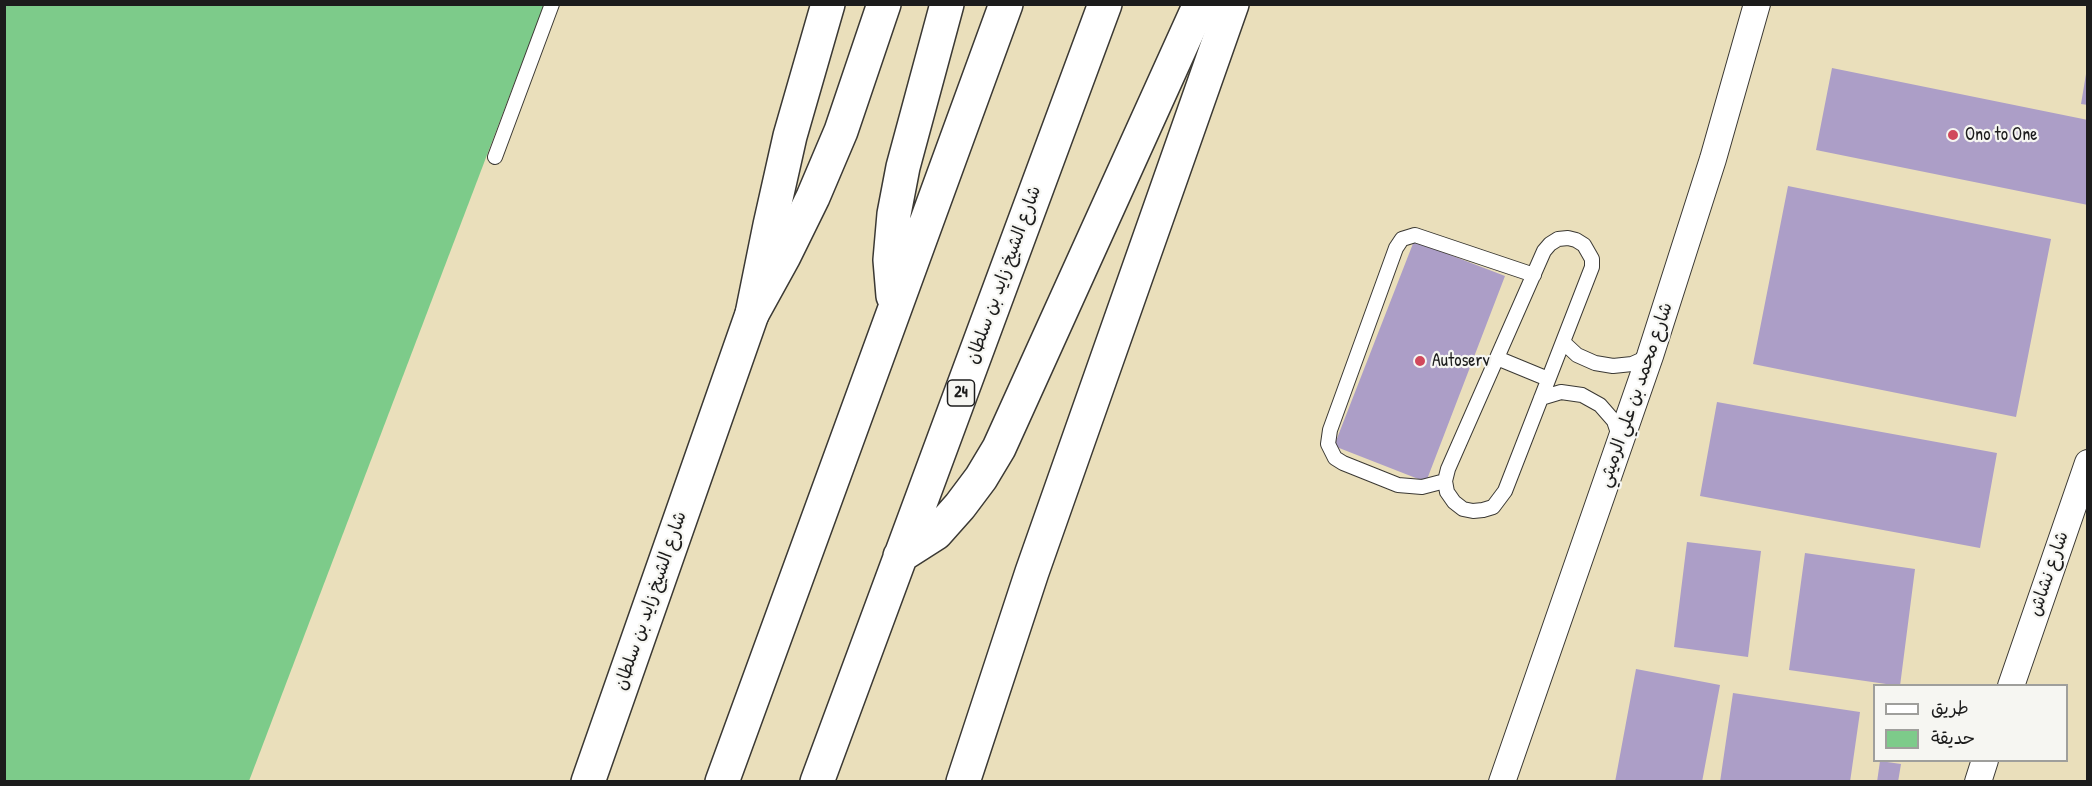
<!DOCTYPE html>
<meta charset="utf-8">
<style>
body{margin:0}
#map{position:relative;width:2092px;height:786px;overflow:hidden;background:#eadfbb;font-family:"Patrick Hand","Playpen Sans Arabic",sans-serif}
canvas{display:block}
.frame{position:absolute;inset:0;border:6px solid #1c1c1c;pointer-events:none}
.legend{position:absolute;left:1873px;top:684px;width:195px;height:78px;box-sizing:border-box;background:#f6f6f2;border:2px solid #9f9f9c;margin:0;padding:8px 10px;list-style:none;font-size:18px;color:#1c1c1c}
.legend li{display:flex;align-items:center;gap:12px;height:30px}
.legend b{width:30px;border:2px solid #9f9f9c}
</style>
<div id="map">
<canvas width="2092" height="786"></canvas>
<div class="frame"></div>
<ul class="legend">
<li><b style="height:8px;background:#fff"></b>طريق</li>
<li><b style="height:16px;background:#7dcb8a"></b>حديقة</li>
</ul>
</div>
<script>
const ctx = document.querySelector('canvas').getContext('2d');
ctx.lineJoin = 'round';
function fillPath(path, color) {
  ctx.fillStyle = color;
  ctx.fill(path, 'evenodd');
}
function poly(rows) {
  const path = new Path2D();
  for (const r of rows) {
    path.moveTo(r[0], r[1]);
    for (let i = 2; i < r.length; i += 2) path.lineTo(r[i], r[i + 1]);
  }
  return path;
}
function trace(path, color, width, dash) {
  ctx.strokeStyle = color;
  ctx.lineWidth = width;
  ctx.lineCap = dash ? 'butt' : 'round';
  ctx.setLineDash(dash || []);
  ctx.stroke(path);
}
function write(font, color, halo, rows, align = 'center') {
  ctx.font = font + ' "Patrick Hand","Playpen Sans Arabic",sans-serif';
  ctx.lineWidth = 4.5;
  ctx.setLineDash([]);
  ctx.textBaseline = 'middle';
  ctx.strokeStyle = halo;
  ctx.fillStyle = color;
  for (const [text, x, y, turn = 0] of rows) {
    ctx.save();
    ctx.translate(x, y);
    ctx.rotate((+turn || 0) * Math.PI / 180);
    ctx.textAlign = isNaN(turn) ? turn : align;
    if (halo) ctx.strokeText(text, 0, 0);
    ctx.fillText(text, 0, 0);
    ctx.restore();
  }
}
fillPath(poly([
 [5,4,544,5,249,781,5,781]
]), '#7dcb8a');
fillPath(poly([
 [1832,68,2088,120,2088,205,1816,150],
 [2086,74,2088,74,2088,105,2081,104],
 [1788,186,2051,239,2016,417,1753,364],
 [1414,241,1505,276,1426,482,1334,446],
 [1717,402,1997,453,1980,548,1700,496],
 [1687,542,1761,551,1748,657,1674,647],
 [1805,553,1915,569,1900,686,1789,670],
 [1636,669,1720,685,1702,782,1615,782],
 [1733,693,1860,712,1850,782,1720,782],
 [1880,761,1901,764,1898,782,1877,782]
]), '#ac9ec7');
const lane = poly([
 [495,157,552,4],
 [1568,238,1576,240,1584,245,1592,259,1592,267,1505,491,1493,507,1483,510,1473,511,1463,509,1454,502,1447,492,1445,481,1448,469,1544,251,1550,244,1558,239,1568,238],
 [1563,342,1577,355,1595,363,1613,366,1632,364,1650,356],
 [1497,358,1548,379],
 [1541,398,1561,392,1582,395,1600,405,1614,421,1619,436],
 [1445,481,1422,487,1398,485,1343,463,1335,458,1328,444,1330,430,1396,248,1402,239,1415,235,1534,275]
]);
const street = poly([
 [2011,686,2088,463],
 [1502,782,1650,356,1713,159,1757,4],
 [1978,782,1985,760]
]);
const primary = poly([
 [588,782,752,314,770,225,790,136,828,4],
 [963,782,1032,572,1232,4]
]);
const highway = poly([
 [893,296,890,260,894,214,903,167,947,4],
 [752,314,784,256,813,197,841,131,884,4],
 [900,556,936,533,960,506,981,478,999,448,1200,4],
 [722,782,1006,4],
 [817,782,1105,4]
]);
trace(lane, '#3b3934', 16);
trace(street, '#3b3934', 28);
trace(primary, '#3b3934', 36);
trace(highway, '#3b3934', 36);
trace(lane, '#fff', 14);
trace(street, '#fff', 26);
trace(primary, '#fff', 33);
trace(highway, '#fff', 33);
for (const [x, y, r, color] of [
 [1953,135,6,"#d1495b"],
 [1420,361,6,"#d1495b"]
]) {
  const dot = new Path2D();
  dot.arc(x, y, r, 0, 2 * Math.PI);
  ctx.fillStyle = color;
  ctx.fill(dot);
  trace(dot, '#f6f6f2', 2);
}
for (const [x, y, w] of [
 [961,393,27]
]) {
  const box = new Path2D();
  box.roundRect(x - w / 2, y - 13, w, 26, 4.5);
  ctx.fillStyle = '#f6f6f2';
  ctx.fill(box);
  trace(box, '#1c1c1c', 1.5);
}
write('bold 16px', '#1c1c1c', null, [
 ["24",961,393]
]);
write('18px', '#1c1c1c', '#f6f6f2', [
 ["Ono to One",1965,135],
 ["Autoserv",1432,361]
], 'left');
write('18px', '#1c1c1c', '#f6f6f2', [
 ["شارع الشيخ زايد بن سلطان",1004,275,-70],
 ["شارع محمد بن علي الرميثي",1636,395,-71],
 ["شارع نشاش",2049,574,-71],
 ["شارع الشيخ زايد بن سلطان",651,601,-71]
]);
</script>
